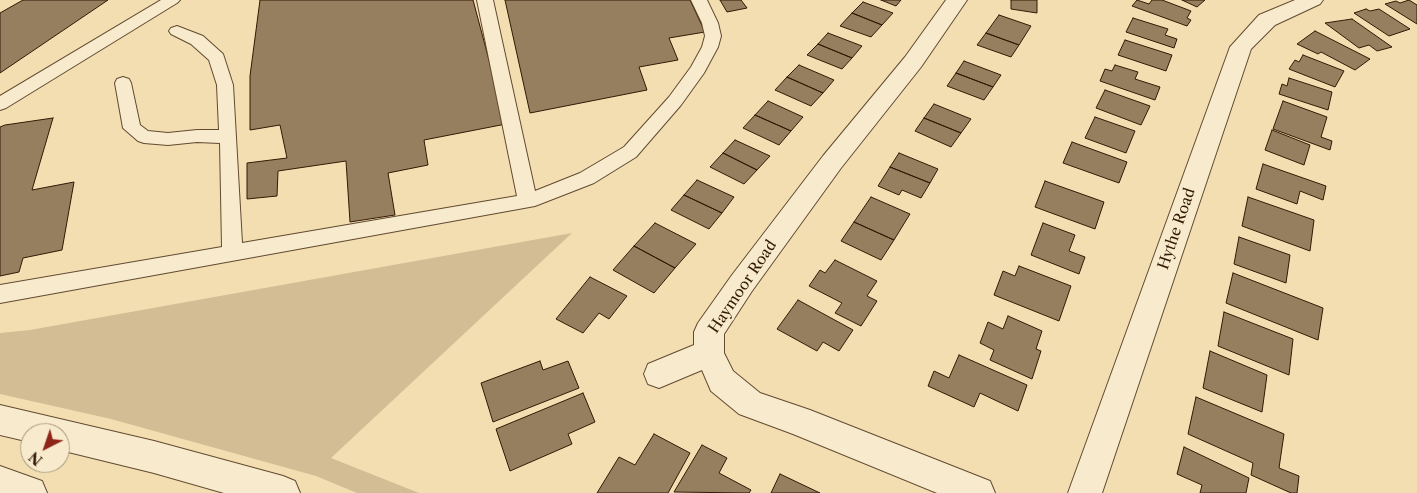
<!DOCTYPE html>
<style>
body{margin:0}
#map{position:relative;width:1417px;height:493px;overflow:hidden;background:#f3deb2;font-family:"Libre Caslon Text",serif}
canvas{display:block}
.north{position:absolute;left:20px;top:423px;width:50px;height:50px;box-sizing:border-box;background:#f7eacd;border:1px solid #a8967d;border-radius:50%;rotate:221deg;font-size:14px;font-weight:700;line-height:20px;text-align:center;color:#321904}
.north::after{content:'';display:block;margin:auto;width:18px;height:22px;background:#8f2418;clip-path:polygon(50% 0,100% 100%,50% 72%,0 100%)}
</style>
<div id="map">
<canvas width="1417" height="493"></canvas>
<div class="north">N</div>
</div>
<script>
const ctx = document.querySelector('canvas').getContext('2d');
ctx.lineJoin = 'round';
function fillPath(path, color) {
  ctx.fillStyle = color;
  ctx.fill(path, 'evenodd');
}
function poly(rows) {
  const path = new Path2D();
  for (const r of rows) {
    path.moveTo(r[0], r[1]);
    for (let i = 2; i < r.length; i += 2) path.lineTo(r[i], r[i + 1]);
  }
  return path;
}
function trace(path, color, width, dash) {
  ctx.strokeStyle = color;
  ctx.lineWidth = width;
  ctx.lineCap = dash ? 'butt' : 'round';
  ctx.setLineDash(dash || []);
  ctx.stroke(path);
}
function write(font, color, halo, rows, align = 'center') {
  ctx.font = font + ' "Libre Caslon Text",serif';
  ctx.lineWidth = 5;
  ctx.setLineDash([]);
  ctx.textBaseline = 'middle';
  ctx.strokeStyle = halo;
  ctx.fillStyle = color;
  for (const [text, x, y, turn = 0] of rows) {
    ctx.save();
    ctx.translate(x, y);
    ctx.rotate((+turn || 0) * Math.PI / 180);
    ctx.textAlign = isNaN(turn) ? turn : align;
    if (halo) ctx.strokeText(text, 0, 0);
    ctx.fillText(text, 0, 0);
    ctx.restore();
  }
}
fillPath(poly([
 [572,233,331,458,419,493,357,493,316,476,111,419,0,394,0,333,30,330]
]), '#d2bd94');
const building = poly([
 [23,0,108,0,0,73,0,13,23,0],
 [260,0,473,0,506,124,424,140,428,165,388,173,395,215,350,222,346,161,278,171,277,196,247,199,247,163,287,158,280,125,250,130,250,76,260,0],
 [505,0,690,0,705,32,669,38,678,60,639,67,647,90,530,113,505,0],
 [720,0,741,0,747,8,727,12,720,0],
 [881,0,901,0,896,6,881,0],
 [1011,0,1037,0,1037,13,1011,9,1011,0],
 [1137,0,1149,4,1152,0,1162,0,1191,11,1187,18,1191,20,1187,26,1132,6,1137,0],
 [1182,0,1205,0,1197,7,1182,0],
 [1409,0,1417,5,1417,24,1385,4,1396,1,1400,3,1409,0],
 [863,2,893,13,882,25,852,13,863,2],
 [1366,9,1370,11,1379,9,1410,29,1389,36,1354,13,1366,9],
 [852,13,882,25,871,37,840,26,852,13],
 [999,15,1031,26,1019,45,986,33,999,15],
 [1133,18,1168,29,1165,35,1177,39,1174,48,1126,32,1133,18],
 [1352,19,1392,47,1377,51,1369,45,1359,48,1325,23,1352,19],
 [1315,31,1370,59,1355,70,1321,52,1318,54,1297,44,1315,31],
 [828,33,862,46,852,58,818,44,828,33],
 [986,33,1019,45,1011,57,977,45,986,33],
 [1125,40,1172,55,1166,71,1118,55,1125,40],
 [818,44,852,58,842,69,807,55,818,44],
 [1303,55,1344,71,1335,87,1289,69,1295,60,1299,62,1303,55],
 [964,61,1001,75,993,87,956,73,964,61],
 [799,65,834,80,823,93,787,77,799,65],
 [1115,65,1138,72,1135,79,1160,87,1155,100,1100,81,1105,69,1112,71,1115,65],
 [956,73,993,87,984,100,947,86,956,73],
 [787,77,823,93,811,106,775,90,787,77],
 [1289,78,1332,92,1328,110,1279,94,1282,84,1287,86,1289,78],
 [1105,90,1150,106,1141,125,1096,108,1105,90],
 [768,101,803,117,791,131,755,115,768,101],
 [1283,101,1327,117,1321,137,1332,141,1330,150,1273,129,1283,101],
 [934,104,971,119,961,133,924,118,934,104],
 [755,115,791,131,779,145,743,128,755,115],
 [1095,117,1135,131,1126,153,1085,138,1095,117],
 [53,118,32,190,74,182,62,250,23,258,19,272,0,276,0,127,5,125,53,118],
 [924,118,961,133,951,147,915,131,924,118],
 [1272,130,1310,145,1304,165,1265,150,1272,130],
 [735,140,770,156,757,170,723,153,735,140],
 [1072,142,1127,162,1119,183,1063,163,1072,142],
 [723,153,757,170,744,184,710,167,723,153],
 [899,153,938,169,930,183,890,167,899,153],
 [1263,164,1326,186,1323,200,1300,191,1297,204,1256,189,1263,164],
 [890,167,930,183,921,198,902,190,899,195,878,186,890,167],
 [697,180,734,197,722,213,684,195,697,180],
 [1045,181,1104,202,1095,229,1035,207,1045,181],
 [684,195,722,213,709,229,671,210,684,195],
 [871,197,910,214,894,240,854,222,871,197],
 [1248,197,1314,220,1310,251,1242,226,1248,197],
 [854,222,894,240,881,260,841,241,854,222],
 [655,223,696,244,675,268,634,246,655,223],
 [1043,223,1075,235,1069,251,1085,257,1079,274,1031,255,1043,223],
 [1239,237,1290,255,1286,283,1234,264,1239,237],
 [634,246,675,268,654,293,613,270,634,246],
 [835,260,877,281,867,296,877,301,861,326,835,313,842,303,809,286,820,270,825,273,835,260],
 [1019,266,1071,286,1059,321,994,295,1003,271,1015,276,1019,266],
 [1233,273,1323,308,1318,340,1226,303,1233,273],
 [590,277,627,296,609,319,599,313,583,333,556,319,590,277],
 [798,300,853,330,839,351,823,342,817,351,777,329,798,300],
 [1224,312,1293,339,1289,375,1218,346,1224,312],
 [1008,316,1042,331,1036,349,1041,351,1032,379,990,360,994,350,980,343,988,322,1003,329,1008,316],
 [1210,351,1267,375,1262,412,1203,388,1210,351],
 [959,355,1027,385,1018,411,980,393,974,407,928,386,934,371,949,378,959,355],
 [540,361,543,370,568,361,579,388,493,422,481,383,540,361],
 [583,393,595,422,568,434,572,444,510,471,496,429,583,393],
 [1196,397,1284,434,1279,468,1299,476,1297,493,1291,493,1251,475,1253,463,1188,434,1196,397],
 [654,434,690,453,668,493,597,493,619,457,635,465,654,434],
 [702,445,727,458,719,473,751,490,749,493,674,492,702,445],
 [1184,447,1249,478,1246,493,1200,493,1202,485,1177,474,1184,447],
 [780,474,820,493,771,493,780,474]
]);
fillPath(building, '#967f5e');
trace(building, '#321904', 1);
const service = poly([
 [161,0,180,0,177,3,6,108,0,110,0,96,161,0],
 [477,0,493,0,535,191,580,173,624,147,669,97,691,67,702,47,705,36,702,23,691,0,707,0,718,23,721,36,718,47,704,73,681,105,636,157,594,183,535,206,0,303,0,285,222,247,220,143,197,142,168,145,144,143,138,141,123,128,115,83,117,79,123,77,129,79,131,83,140,125,148,131,168,133,197,130,219,130,217,85,209,60,191,44,171,34,169,31,171,28,177,26,203,36,223,54,233,85,242,243,517,196,477,0]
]);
const minor = poly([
 [946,0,967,0,921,67,841,168,752,291,724,334,724,353,733,371,760,393,810,410,990,481,995,493,937,493,793,434,739,414,711,391,702,370,659,388,648,384,644,374,648,364,694,345,694,332,698,323,732,275,823,156,905,57,946,0],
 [1295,0,1323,0,1320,4,1275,25,1251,49,1102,493,1068,493,1230,47,1259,15,1295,0]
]);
const tertiary = poly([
 [0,405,154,441,283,476,295,481,300,493,224,493,154,473,60,450,60,433,30,433,30,442,0,435,0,405],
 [0,466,42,481,47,493,0,493,0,466]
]);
trace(service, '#624a30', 2);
trace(minor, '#624a30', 2);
trace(tertiary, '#624a30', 2);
fillPath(service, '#f7eacd');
fillPath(minor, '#f7eacd');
fillPath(tertiary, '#f7eacd');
write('15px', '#321904', '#f7eacd', [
 ["Hythe Road",1177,229,-71],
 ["Haymoor Road",743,287,-56]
]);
</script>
